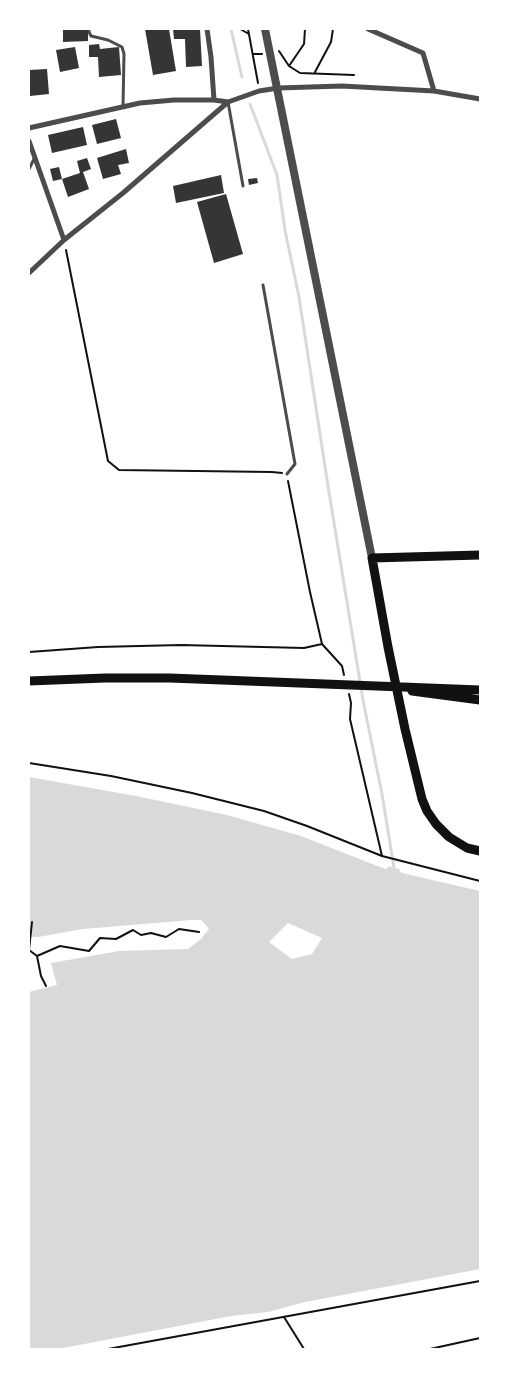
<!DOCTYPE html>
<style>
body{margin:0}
#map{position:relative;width:509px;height:1378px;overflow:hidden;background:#fff;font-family:"Sofia Sans Condensed",sans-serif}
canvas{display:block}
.frame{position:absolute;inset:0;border:30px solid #fff;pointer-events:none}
</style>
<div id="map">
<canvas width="509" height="1378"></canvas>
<div class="frame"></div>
</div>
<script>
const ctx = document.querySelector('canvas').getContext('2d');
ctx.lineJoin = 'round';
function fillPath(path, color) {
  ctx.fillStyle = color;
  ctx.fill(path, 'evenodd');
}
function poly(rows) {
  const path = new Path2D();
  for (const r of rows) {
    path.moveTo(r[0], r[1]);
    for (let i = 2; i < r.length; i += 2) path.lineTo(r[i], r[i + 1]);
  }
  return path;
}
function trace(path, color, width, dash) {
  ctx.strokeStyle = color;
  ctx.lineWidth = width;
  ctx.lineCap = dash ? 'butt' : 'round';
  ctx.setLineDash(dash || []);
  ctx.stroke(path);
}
fillPath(poly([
 [29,777,136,796,227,815,301,836,380,867,386,869,389,866,394,868,399,869,400,871,402,873,480,891,480,1269,305,1302,268,1312,231,1316,58,1349,29,1349,29,992,57,985,51,963,119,951,188,949,201,939,209,929,204,923,201,920,191,920,83,929,38,937,29,937],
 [288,923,322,938,312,954,292,959,269,942]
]), '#d9d9d9');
trace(poly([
 [231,29,242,77],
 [250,104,277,175,285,230,299,297,328,486,363,700,382,794,394,868]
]), '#d9d9d9', 3);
fillPath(poly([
 [63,29,88,29,88,41,63,42],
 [145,29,169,29,176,71,153,75],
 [173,29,200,29,202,66,186,67,185,39,174,39],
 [99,44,100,49,119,47,121,75,99,77,98,57,89,57,89,45],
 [75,47,79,68,60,72,56,50],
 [47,69,49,94,30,96,29,70],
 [116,119,121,138,97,144,92,125],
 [83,127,87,145,52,153,48,135],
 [126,149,129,163,118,165,121,174,103,179,97,158],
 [87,158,91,169,83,172,89,189,68,197,62,179,80,173,77,161],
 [59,167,62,179,53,181,50,169],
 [221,175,224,193,176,203,173,186],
 [257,178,258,183,249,185,248,179],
 [226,194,243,254,214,263,197,202]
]), '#353535');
trace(poly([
 [240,29,249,34],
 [248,29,258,83],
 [279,51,289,66,300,73,354,75],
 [253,54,262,54],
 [289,66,304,44,305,29],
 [315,72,331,42,333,29],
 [66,250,108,461,119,470,272,472,282,473],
 [288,481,310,592,322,644,342,666,344,675],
 [29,652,98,647,181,645,304,648,322,644],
 [349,694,351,703,350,719,382,856],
 [29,763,111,776,192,793,264,811,307,826,382,856,480,881],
 [29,950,37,956,60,946,89,951,100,938,116,939,133,930,141,935,151,933,166,937,179,929,199,932],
 [29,950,32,922],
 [37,956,41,976,46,986],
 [284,1317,304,1349],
 [108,1349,480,1281],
 [430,1349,480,1338]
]), '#111', 2);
trace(poly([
 [89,29,89,32,91,36,108,40,122,47,124,54,123,107],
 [228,102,243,186],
 [29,169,34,159],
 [263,285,295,464,287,474]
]), '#4c4c4c', 3);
trace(poly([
 [207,29,211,57,214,100],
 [368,29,423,53,434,91],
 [29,128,140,103,174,100,214,100,228,102],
 [29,141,64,240],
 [29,273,64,240,123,193,228,102,259,91,278,88,342,86,434,91,480,99]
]), '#4c4c4c', 5);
trace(poly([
 [265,29,372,558]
]), '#4c4c4c', 8);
trace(poly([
 [480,555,372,558,388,647,405,729,422,799,427,811,436,824,449,837,467,848,480,851],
 [29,681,105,678,170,678,480,690],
 [412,691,480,700]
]), '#111', 9);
</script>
